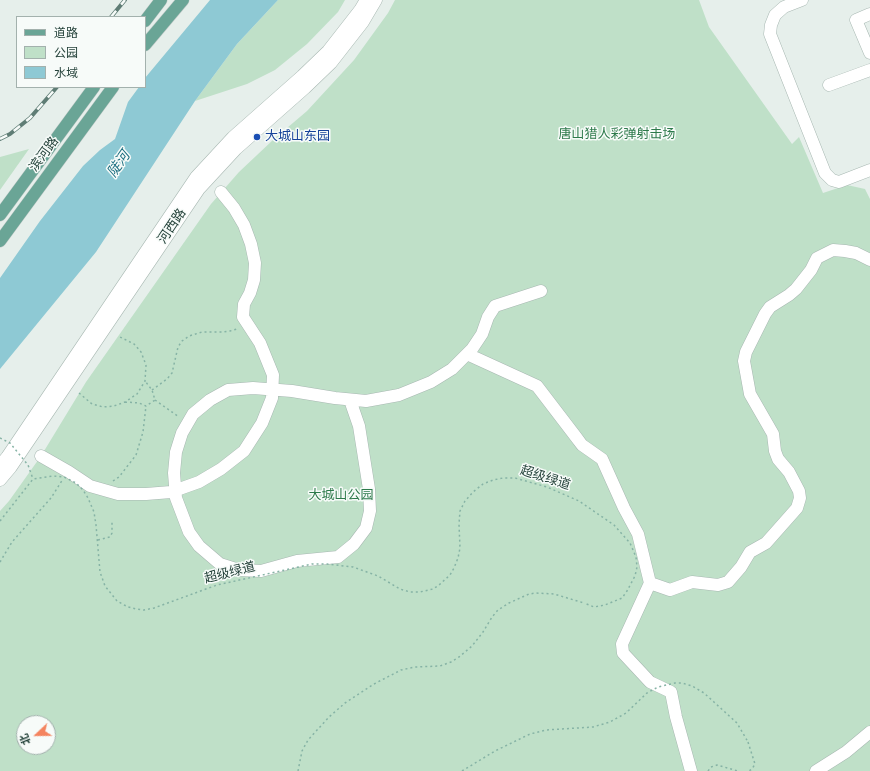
<!DOCTYPE html>
<meta charset="utf-8">
<style>
body{margin:0}
#map{position:relative;width:870px;height:771px;overflow:hidden;background:#e6efeb;font-family:Overpass,"Noto Sans SC",sans-serif}
canvas{display:block}
.legend{position:absolute;left:16px;top:16px;width:130px;height:72px;box-sizing:border-box;background:#f7fbf9;border:1px solid #a3b1ad;margin:0;padding:5px 7px;list-style:none;font-size:12px;color:#24423a}
.legend li{display:flex;align-items:center;gap:8px;height:20px}
.legend b{width:20px;border:1px solid #a3b1ad}
.north{position:absolute;left:16px;top:715px;width:40px;height:40px;box-sizing:border-box;background:#f7fbf9;border:1px solid #a3b1ad;border-radius:50%;rotate:248deg;font-size:11px;font-weight:700;line-height:16px;text-align:center;color:#24423a}
.north::after{content:'';display:block;margin:auto;width:14px;height:18px;background:#f4845f;clip-path:polygon(50% 0,100% 100%,50% 72%,0 100%)}
</style>
<div id="map">
<canvas width="870" height="771"></canvas>
<ul class="legend">
<li><b style="height:5px;background:#6aa596"></b>道路</li>
<li><b style="height:11px;background:#bfe0c8"></b>公园</li>
<li><b style="height:11px;background:#8ec9d4"></b>水域</li>
</ul>
<div class="north">北</div>
</div>
<script>
const ctx = document.querySelector('canvas').getContext('2d');
ctx.lineJoin = 'round';
function fillPath(path, color) {
  ctx.fillStyle = color;
  ctx.fill(path, 'evenodd');
}
function poly(rows) {
  const path = new Path2D();
  for (const r of rows) {
    path.moveTo(r[0], r[1]);
    for (let i = 2; i < r.length; i += 2) path.lineTo(r[i], r[i + 1]);
  }
  return path;
}
function trace(path, color, width, dash) {
  ctx.strokeStyle = color;
  ctx.lineWidth = width;
  ctx.lineCap = dash ? 'butt' : 'round';
  ctx.setLineDash(dash || []);
  ctx.stroke(path);
}
function write(font, color, halo, rows, align = 'center') {
  ctx.font = font + ' Overpass,"Noto Sans SC",sans-serif';
  ctx.lineWidth = 3;
  ctx.setLineDash([]);
  ctx.textBaseline = 'middle';
  ctx.strokeStyle = halo;
  ctx.fillStyle = color;
  for (const [text, x, y, turn = 0] of rows) {
    ctx.save();
    ctx.translate(x, y);
    ctx.rotate((+turn || 0) * Math.PI / 180);
    ctx.textAlign = isNaN(turn) ? turn : align;
    if (halo) ctx.strokeText(text, 0, 0);
    ctx.fillText(text, 0, 0);
    ctx.restore();
  }
}
fillPath(poly([
 [278,0,345,0,338,12,307,44,275,70,247,84,195,101,237,44],
 [395,0,699,0,709,27,792,144,799,137,823,193,847,185,865,189,870,199,870,771,0,771,0,511,9,501,41,456,86,382,211,204,239,172,274,139,307,111,354,60,388,13],
 [24,723,48,723,48,747,24,747],
 [29,149,0,190,0,157]
]), '#bfe0c8');
fillPath(poly([
 [210,0,278,0,237,44,195,101,96,252,0,369,0,278,40,221,83,166,100,150,115,139,128,102,139,87,145,87,145,78]
]), '#8ec9d4');
const minor = poly([
 [802,0,784,7,775,15,771,25,770,34,825,173,832,180,839,182,870,170],
 [870,14,856,20,870,53],
 [829,85,870,70],
 [467,354,537,386,576,437,582,445,602,459,624,508,638,534,650,583,622,644,623,653,650,682,671,692,676,717,691,771],
 [350,400,359,426,369,489,370,511,366,528,354,544,338,557,297,561,261,571,239,570,220,564,199,546,189,532,176,498,174,473,176,452,182,433,193,414,210,400,228,390,253,388,292,391,335,398,366,401,399,395,431,382,452,369,472,349,482,334,488,317,495,306,541,291],
 [41,456,69,472,90,486,118,494,146,494,171,492,199,482,221,469,244,451,262,423,272,398,273,375,260,343,243,317,244,304,250,293,254,280,255,263,251,244,244,225,234,208,221,192],
 [0,465,7,457,196,177,233,137,302,76,328,51,360,10,366,0],
 [0,480,11,467,199,189,236,149,305,88,331,63,363,22,376,0],
 [650,583,670,590,692,582,718,585,728,582,741,567,750,552,766,543,797,508,800,498,799,491,789,472,778,459,775,451,773,434,750,394,744,361,746,352,765,314,770,307,789,295,796,289,811,270,817,258,833,250,845,251,856,253,870,260],
 [816,771,846,752,870,732]
]);
const major = poly([
 [145,21,161,0],
 [145,45,183,0],
 [0,215,94,87],
 [0,241,113,87]
]);
trace(minor, '#a8b8b2', 13);
trace(major, '#c2cac8', 13);
trace(poly([
 [152,390,167,379,172,373,178,347,182,341,189,336,202,332,222,332,230,331,237,329],
 [79,393,92,404,103,407,114,406,125,402,137,394,145,381,146,365,141,352,134,344,118,336],
 [155,400,179,417],
 [125,402,139,403,146,406,155,400,152,390,145,381],
 [113,481,119,477,136,455,143,432,146,406],
 [98,540,110,537,112,533,112,522],
 [0,562,12,542,51,498,63,479],
 [748,742,755,764,752,769,749,771],
 [298,771,302,751,308,740,329,717,345,703,374,684,401,670,415,667,440,666,451,662,459,657,472,646,483,632,492,617,498,610,509,603,529,594,536,593,554,594,584,603],
 [708,771,711,767,717,765,738,771]
]), '#86b3a5', 1.5, [2, 3]);
trace(minor, '#fff', 12);
trace(major, '#6aa596', 12);
const rail = poly([
 [111,17,125,0],
 [0,139,10,134,30,118,57,87]
]);
trace(rail, '#5f7d75', 4);
trace(rail, '#f7fbf9', 2.5, [8]);
trace(poly([
 [0,438,10,443,28,465,33,479],
 [0,521,33,479,53,476,64,477,76,483,83,490,88,498,94,512,96,525,100,572,105,586,117,601,128,607,136,609,144,610,154,608,217,585,312,564,327,564,353,567,378,576,400,589,410,592,420,592,433,589,439,585,450,575,454,568,458,558,460,548,459,524,460,511,465,501,473,492,483,484,493,480,503,478,515,478,547,487,579,501,614,525,630,543,636,557,637,567,635,576,627,591,622,598,605,605,594,607,584,603],
 [462,771,495,751,530,734,546,730,593,727,610,722,626,713,647,693,658,687,675,683,682,683,692,686,704,693,737,723,748,742]
]), '#86b3a5', 1.5, [2, 3]);
for (const [x, y, r, color] of [
 [257,137,4,"#1a4fb4"]
]) {
  const dot = new Path2D();
  dot.arc(x, y, r, 0, 2 * Math.PI);
  ctx.fillStyle = color;
  ctx.fill(dot);
  trace(dot, '#f7fbf9', 1.5);
}
write('13px', '#2d7a4b', '#f7fbf9', [
 ["唐山猎人彩弹射击场",617,135],
 ["大城山公园",341,496]
]);
write('13px', '#164399', '#f7fbf9', [
 ["大城山东园",265,137]
], 'left');
write('13px', '#24423a', '#f7fbf9', [
 ["滨河路",45,155,-54],
 ["河西路",173,227,-56],
 ["超级绿道",545,479,18],
 ["超级绿道",230,574,-14]
]);
write('italic 14px', '#1c6f80', '#f7fbf9', [
 ["陡河",120,165,-55]
]);
</script>
